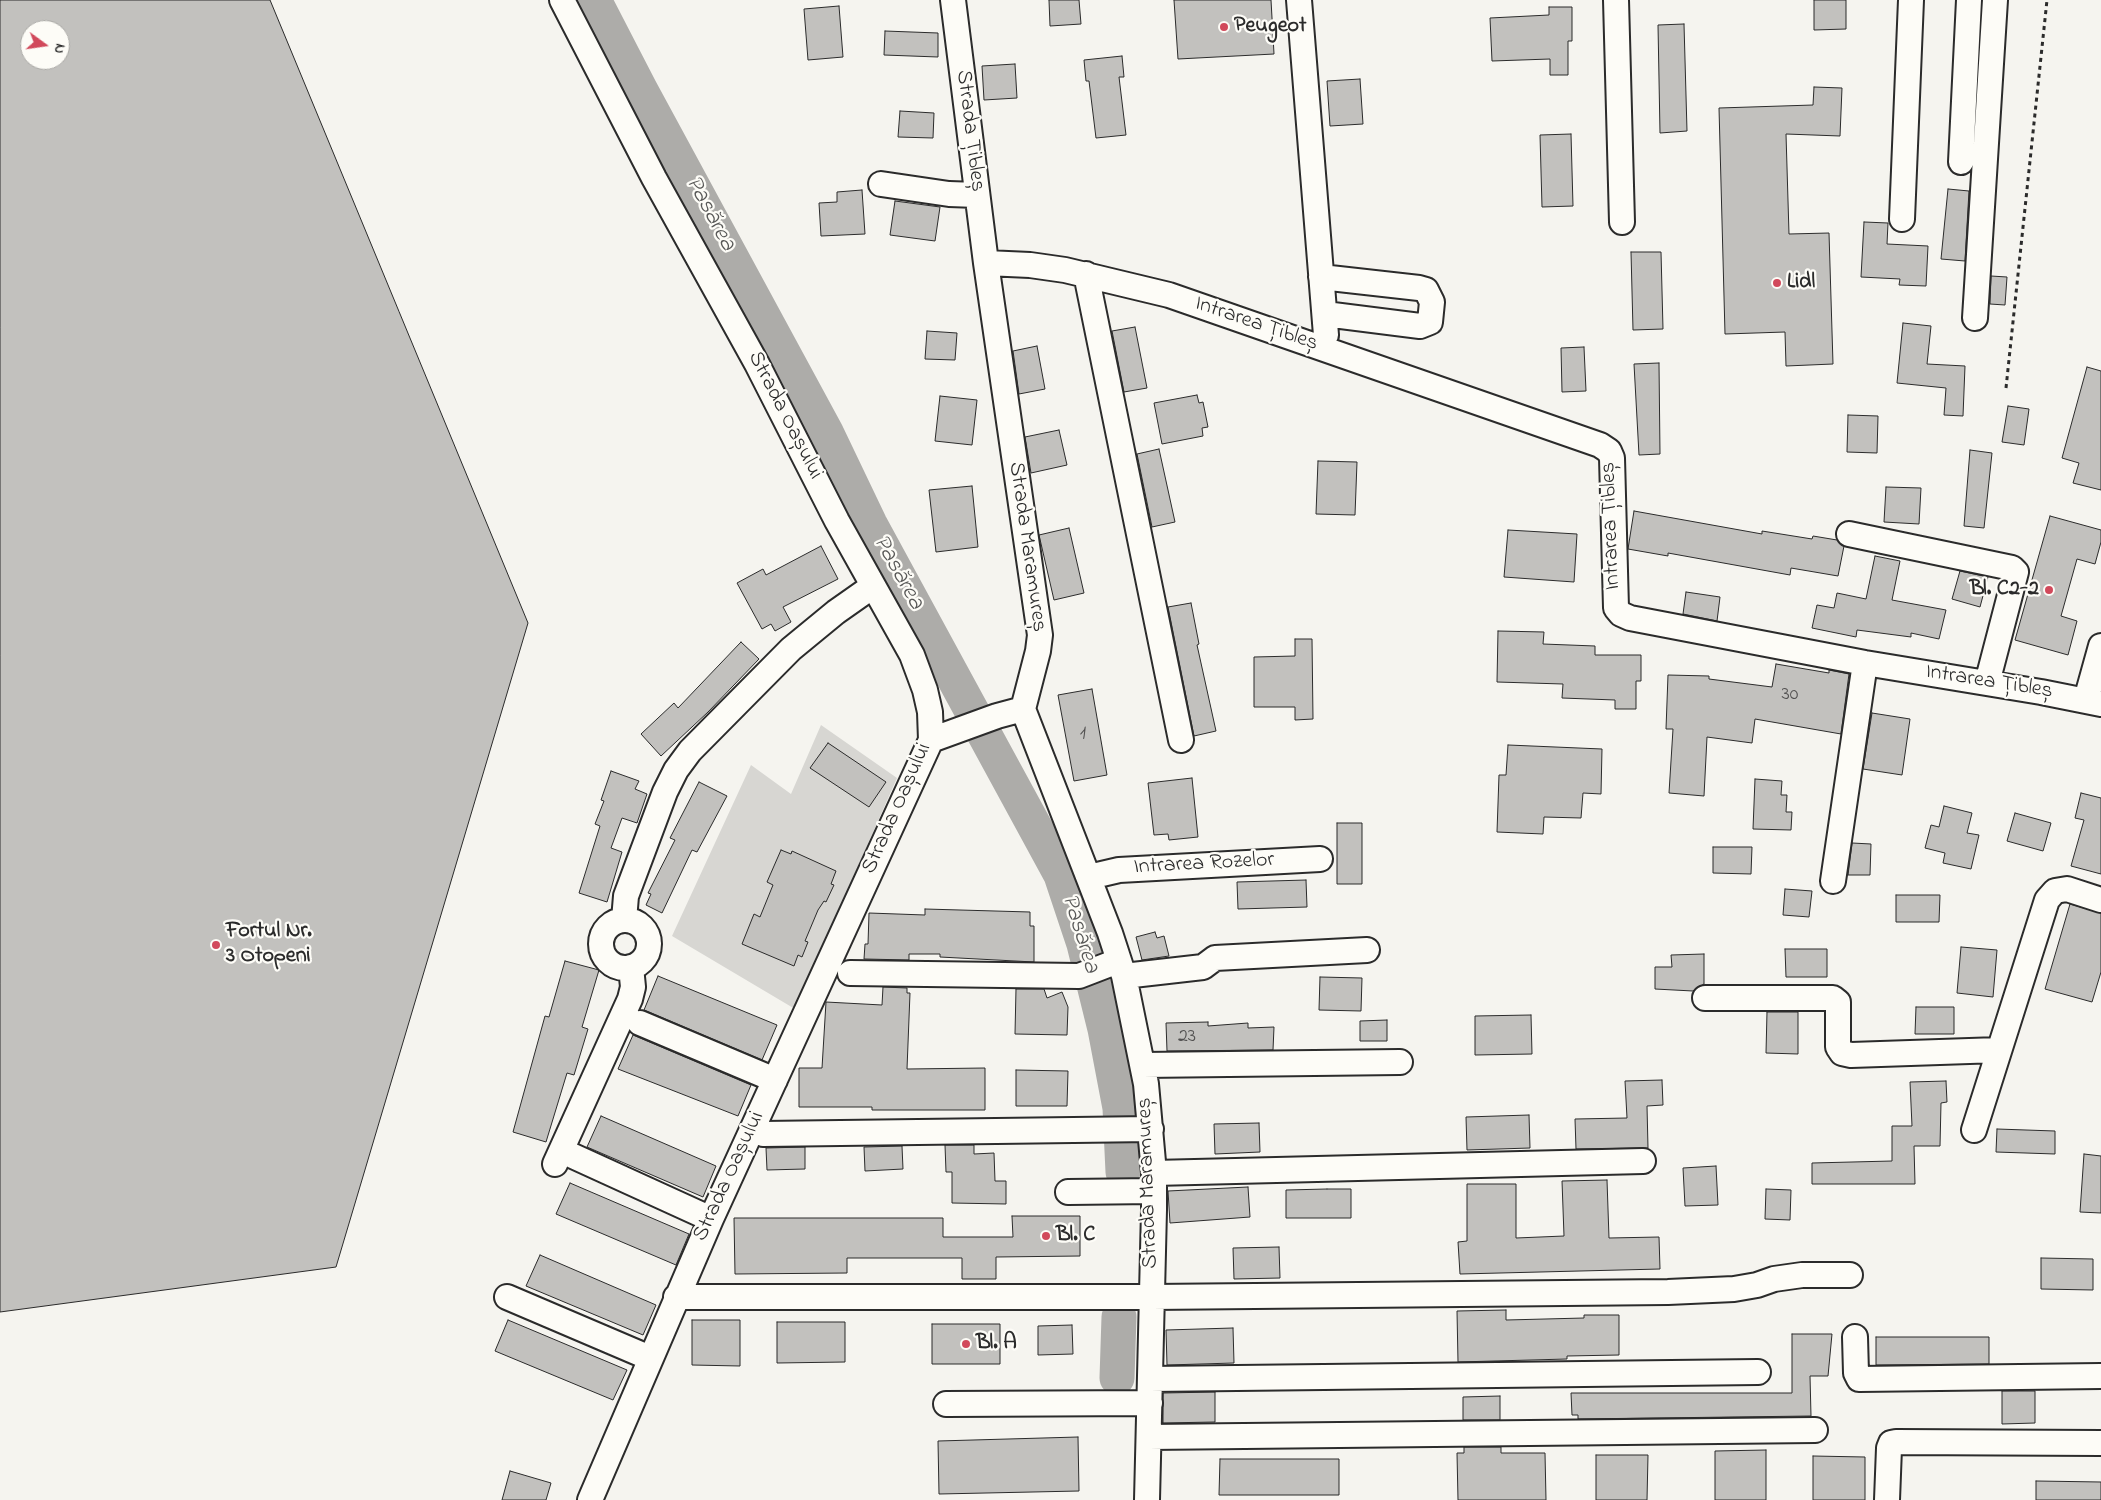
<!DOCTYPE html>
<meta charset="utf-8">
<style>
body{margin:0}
#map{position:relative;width:2101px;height:1500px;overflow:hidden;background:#f5f4ef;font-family:"Indie Flower",sans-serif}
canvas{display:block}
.north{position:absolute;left:20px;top:20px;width:50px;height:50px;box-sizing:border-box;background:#fdfcf7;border:1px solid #a9a8a5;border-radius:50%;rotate:104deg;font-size:14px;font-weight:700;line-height:20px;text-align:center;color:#2b2b2b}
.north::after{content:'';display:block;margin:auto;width:18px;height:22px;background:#d1495b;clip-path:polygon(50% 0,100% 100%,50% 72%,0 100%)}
</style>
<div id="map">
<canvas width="2101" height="1500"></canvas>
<div class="north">N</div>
</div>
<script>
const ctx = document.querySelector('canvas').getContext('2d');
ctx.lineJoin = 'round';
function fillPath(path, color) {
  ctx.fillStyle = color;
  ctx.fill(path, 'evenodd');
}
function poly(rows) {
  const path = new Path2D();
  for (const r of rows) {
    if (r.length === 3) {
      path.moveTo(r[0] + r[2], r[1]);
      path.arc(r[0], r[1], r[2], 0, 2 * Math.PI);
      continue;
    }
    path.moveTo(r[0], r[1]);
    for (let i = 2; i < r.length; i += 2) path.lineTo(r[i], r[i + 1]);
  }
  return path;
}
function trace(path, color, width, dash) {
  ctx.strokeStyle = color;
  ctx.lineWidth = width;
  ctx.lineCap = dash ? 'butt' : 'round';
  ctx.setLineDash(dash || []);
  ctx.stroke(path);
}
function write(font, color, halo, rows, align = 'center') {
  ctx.font = font + ' "Indie Flower",sans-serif';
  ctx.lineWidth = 4.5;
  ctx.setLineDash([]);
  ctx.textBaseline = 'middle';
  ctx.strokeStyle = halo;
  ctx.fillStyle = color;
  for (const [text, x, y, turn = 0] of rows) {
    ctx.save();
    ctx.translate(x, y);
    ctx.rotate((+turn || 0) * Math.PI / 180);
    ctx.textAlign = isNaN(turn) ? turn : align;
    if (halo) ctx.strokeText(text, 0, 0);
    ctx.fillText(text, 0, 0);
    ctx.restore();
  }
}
fillPath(poly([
 [821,725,897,778,795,1009,672,936,751,765,791,794]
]), '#d7d6d2');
trace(poly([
 [594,0,640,89,826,432,870,524,1061,875,1084,944,1105,1029,1120,1108,1123,1172],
 [1117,1378,1119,1317]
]), '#adaca9', 35);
const building = poly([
 [0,0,270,0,528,623,336,1267,0,1312,0,0],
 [30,30,60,30,60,60,30,60,30,30],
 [1049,0,1079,0,1081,24,1050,26,1049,0],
 [1174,0,1271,0,1274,54,1178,59,1174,0],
 [1814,0,1846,0,1846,29,1814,30,1814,0],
 [839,6,843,57,808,60,804,9,839,6],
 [1549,7,1572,7,1572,41,1568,41,1568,75,1550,75,1550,59,1492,61,1490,18,1549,15,1549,7],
 [1684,24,1687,131,1660,133,1658,25,1684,24],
 [885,31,938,33,938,57,884,55,885,31],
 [1122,56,1124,77,1119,77,1126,135,1096,138,1089,81,1086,81,1084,60,1122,56],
 [1015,64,1017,98,984,100,982,66,1015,64],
 [1360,79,1363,124,1330,126,1327,81,1360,79],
 [1814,87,1842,88,1840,136,1786,134,1789,234,1829,233,1833,364,1786,366,1785,332,1725,334,1719,108,1813,105,1814,87],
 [900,111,934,113,933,138,898,137,900,111],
 [1571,134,1573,206,1542,207,1540,135,1571,134],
 [1948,189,1969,191,1965,261,1941,259,1948,189],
 [862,190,865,234,821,236,819,203,837,202,837,192,862,190],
 [895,201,940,207,935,241,890,235,895,201],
 [1864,222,1888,223,1887,244,1928,246,1926,286,1899,285,1900,279,1861,277,1864,222],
 [1631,252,1661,252,1663,329,1633,330,1631,252],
 [1991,276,2007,277,2005,305,1990,304,1991,276],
 [1903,323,1931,326,1927,364,1965,366,1963,416,1944,415,1946,388,1897,383,1903,323],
 [1135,327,1147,388,1124,392,1112,331,1135,327],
 [927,331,957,333,955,360,925,359,927,331],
 [1037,346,1045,389,1019,394,1013,351,1037,346],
 [1584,347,1586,391,1562,392,1561,348,1584,347],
 [1659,363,1660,454,1639,455,1634,364,1659,363],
 [2087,367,2101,371,2101,490,2073,483,2079,463,2062,458,2087,367],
 [1197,395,1199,403,1203,402,1208,427,1202,428,1203,436,1162,444,1154,403,1197,395],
 [940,396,977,400,972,445,935,441,940,396],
 [2008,406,2029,409,2024,445,2002,442,2008,406],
 [1848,415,1878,416,1877,453,1847,452,1848,415],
 [1059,430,1067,465,1031,473,1025,437,1059,430],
 [1159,449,1175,522,1152,527,1137,454,1159,449],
 [1970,450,1992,453,1984,528,1964,526,1970,450],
 [1318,461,1357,462,1355,515,1316,514,1318,461],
 [972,486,978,547,936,552,929,490,972,486],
 [1886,487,1921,488,1919,524,1884,522,1886,487],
 [1634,511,1762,534,1762,531,1812,539,1813,536,1837,540,1844,546,1838,576,1791,568,1790,575,1668,553,1668,556,1628,549,1634,511],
 [2050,516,2101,530,2101,542,2095,564,2077,559,2061,616,2077,621,2068,655,2015,640,2050,516],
 [1069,528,1084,593,1054,600,1039,535,1069,528],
 [1508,530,1577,534,1574,582,1504,577,1508,530],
 [821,546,838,579,783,607,791,622,775,631,771,624,762,629,737,583,763,569,766,575,821,546],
 [1875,556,1900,561,1892,600,1946,610,1939,639,1911,633,1911,637,1857,630,1856,637,1812,628,1817,605,1834,608,1837,593,1866,599,1875,556],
 [1960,571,1988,577,1980,607,1952,599,1960,571],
 [1686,592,1720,597,1717,621,1683,614,1686,592],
 [1191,603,1199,644,1197,645,1216,731,1194,736,1168,607,1191,603],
 [1498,631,1544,632,1543,644,1595,646,1595,655,1641,655,1641,681,1636,681,1636,709,1615,709,1615,700,1562,698,1563,684,1497,682,1498,631],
 [1295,639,1312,639,1313,719,1295,720,1295,707,1254,707,1254,657,1295,656,1295,639],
 [741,642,759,659,708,712,661,756,641,734,674,703,678,708,741,642],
 [1776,664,1829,673,1829,670,1849,674,1841,734,1755,719,1752,743,1707,737,1704,796,1669,793,1673,729,1666,729,1668,675,1709,676,1709,679,1772,687,1776,664],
 [1092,689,1107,775,1074,781,1058,695,1092,689],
 [1872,713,1910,719,1902,775,1863,769,1872,713],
 [828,743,886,782,869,807,810,768,828,743],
 [1508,745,1602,749,1601,794,1583,793,1581,818,1544,817,1543,834,1497,832,1499,775,1506,775,1508,745],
 [611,771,639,781,635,789,647,794,637,823,622,818,611,848,622,852,607,902,579,893,600,826,595,824,604,801,601,800,611,771],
 [1192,778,1198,837,1169,840,1168,834,1154,835,1148,783,1192,778],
 [1755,779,1782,781,1781,795,1787,795,1786,812,1792,812,1791,830,1753,829,1755,779],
 [699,782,727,796,697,852,692,850,662,913,646,905,651,894,648,893,675,840,670,838,699,782],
 [2081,793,2101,798,2101,874,2071,866,2084,820,2075,818,2081,793],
 [1944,806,1972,813,1967,833,1979,835,1971,869,1943,863,1945,853,1925,848,1931,825,1939,827,1944,806],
 [2015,813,2051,823,2043,851,2007,841,2015,813],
 [1337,823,1362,823,1362,884,1337,884,1337,823],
 [1852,843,1871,844,1870,875,1848,875,1852,843],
 [1713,847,1752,847,1751,874,1713,873,1713,847],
 [781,850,791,854,792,851,836,871,831,884,834,885,826,902,824,901,818,910,805,941,808,942,802,957,798,955,794,966,742,944,754,914,760,917,773,885,767,882,781,850],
 [1306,880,1307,907,1238,909,1237,882,1306,880],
 [1785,889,1812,891,1809,917,1783,915,1785,889],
 [1896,895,1940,895,1939,922,1896,922,1896,895],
 [2070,904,2101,913,2101,972,2092,1002,2045,989,2070,904],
 [925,909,1030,912,1030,926,1034,926,1034,962,940,957,940,954,909,954,909,960,864,959,865,944,868,944,869,913,925,915,925,909],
 [1155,932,1157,938,1164,936,1169,956,1142,960,1136,937,1155,932],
 [1961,947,1997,950,1993,997,1957,993,1961,947],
 [1785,949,1827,949,1827,977,1786,977,1785,949],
 [1704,954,1704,984,1693,991,1655,989,1655,967,1672,967,1671,955,1704,954],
 [565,961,599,970,582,1027,588,1029,574,1075,567,1073,546,1142,513,1132,545,1016,549,1017,565,961],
 [658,976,777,1025,762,1060,644,1010,658,976],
 [1320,977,1362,978,1361,1011,1319,1010,1320,977],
 [883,987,907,988,907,993,910,993,907,1069,985,1068,985,1110,872,1110,872,1107,799,1107,799,1068,822,1068,826,1002,882,1005,883,987],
 [1016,989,1044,989,1047,998,1062,992,1068,1007,1067,1035,1015,1034,1016,989],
 [1916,1007,1954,1007,1954,1034,1915,1034,1916,1007],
 [1767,1012,1798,1012,1798,1054,1766,1053,1767,1012],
 [1531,1015,1532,1054,1475,1055,1475,1016,1531,1015],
 [1387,1020,1387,1041,1360,1041,1360,1021,1387,1020],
 [1208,1022,1208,1026,1248,1023,1248,1028,1274,1027,1273,1050,1167,1051,1166,1023,1208,1022],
 [633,1035,751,1085,738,1116,618,1069,633,1035],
 [1016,1070,1068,1071,1067,1106,1016,1106,1016,1070],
 [1662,1080,1663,1105,1647,1106,1648,1148,1576,1149,1575,1119,1627,1118,1625,1081,1662,1080],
 [1946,1081,1947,1102,1941,1103,1940,1146,1914,1146,1915,1184,1812,1184,1812,1163,1892,1161,1892,1126,1912,1126,1910,1082,1946,1081],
 [1529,1115,1530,1148,1467,1150,1466,1117,1529,1115],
 [601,1116,716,1166,703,1197,587,1147,601,1116],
 [1259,1123,1260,1152,1215,1154,1214,1124,1259,1123],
 [1997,1129,2055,1131,2055,1154,1996,1152,1997,1129],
 [945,1145,974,1145,974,1154,994,1153,995,1181,1006,1181,1006,1204,952,1203,952,1172,946,1172,945,1145],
 [902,1146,903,1169,865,1171,864,1147,902,1146],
 [805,1147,805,1169,767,1170,766,1148,805,1147],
 [2084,1154,2101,1156,2101,1213,2080,1212,2084,1154],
 [1716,1166,1718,1205,1685,1206,1683,1168,1716,1166],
 [1607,1180,1609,1238,1659,1237,1660,1269,1460,1274,1458,1242,1467,1241,1467,1184,1516,1184,1516,1238,1564,1236,1562,1181,1607,1180],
 [570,1183,689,1234,676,1265,556,1214,570,1183],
 [1248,1187,1250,1217,1170,1223,1168,1191,1248,1187],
 [1327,1189,1351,1189,1351,1218,1286,1218,1286,1190,1327,1189],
 [1766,1189,1791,1190,1790,1220,1765,1219,1766,1189],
 [1012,1216,1080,1216,1080,1256,996,1257,996,1279,962,1279,962,1258,847,1258,847,1273,735,1274,734,1218,943,1218,943,1237,1013,1237,1012,1216],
 [1279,1247,1280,1278,1234,1279,1233,1248,1279,1247],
 [540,1255,656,1305,643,1335,526,1286,540,1255],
 [2041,1258,2093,1259,2093,1290,2041,1289,2041,1258],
 [1506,1310,1506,1320,1584,1318,1584,1315,1619,1315,1619,1355,1567,1356,1567,1359,1458,1362,1457,1311,1506,1310],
 [508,1320,627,1370,613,1400,495,1351,508,1320],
 [692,1320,740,1320,740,1366,692,1365,692,1320],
 [777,1322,845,1322,845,1362,777,1363,777,1322],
 [932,1324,1000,1324,1000,1364,932,1364,932,1324],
 [1072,1325,1073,1354,1038,1355,1038,1326,1072,1325],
 [1233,1328,1234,1363,1167,1365,1166,1330,1233,1328],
 [1792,1334,1832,1334,1828,1376,1810,1376,1811,1416,1578,1419,1578,1415,1572,1415,1571,1393,1792,1393,1792,1334],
 [1876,1337,1989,1337,1989,1364,1876,1365,1876,1337],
 [2002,1391,2035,1391,2035,1423,2002,1424,2002,1391],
 [1215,1392,1215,1422,1163,1423,1163,1393,1215,1392],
 [1500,1396,1500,1420,1463,1420,1463,1397,1500,1396],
 [1078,1437,1079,1491,939,1494,938,1441,1078,1437],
 [1464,1447,1501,1447,1501,1453,1545,1453,1546,1500,1458,1500,1457,1453,1464,1453,1464,1447],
 [1766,1450,1766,1500,1715,1500,1715,1451,1766,1450],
 [1596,1455,1648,1455,1647,1500,1596,1500,1596,1455],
 [1813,1456,1865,1457,1865,1500,1813,1500,1813,1456],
 [1220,1459,1339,1459,1339,1495,1219,1495,1220,1459],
 [510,1471,551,1483,546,1500,502,1500,510,1471],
 [2036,1481,2101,1482,2101,1500,2036,1500,2036,1481]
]);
fillPath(building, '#c2c1be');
trace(building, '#2b2b2b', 1);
const minor = poly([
 [562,0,654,178,757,364,837,521,912,655,925,690,930,712,931,740,711,1219,590,1500],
 [953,0,986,263,1040,635,1038,651,1023,709,1110,933,1124,976,1146,1084,1154,1173,1154,1210,1147,1500],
 [1299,0,1326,335],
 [1616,0,1622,222],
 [1961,162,1969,0],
 [881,184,949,194,977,195],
 [1902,219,1911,0],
 [986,263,1030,265,1065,270,1169,295,1600,445,1609,451,1612,458,1616,608,1621,614,1630,618,1865,663,2041,692,2101,704],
 [1086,274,1181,740],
 [1321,277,1419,288,1426,290,1432,302,1430,322,1420,326,1325,314],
 [1975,318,1995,0],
 [1849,534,2012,568,2016,572,1987,683],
 [2086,700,2101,646],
 [931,740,997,716,1023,709],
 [1089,877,1119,870,1320,859],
 [1833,881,1865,663],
 [624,920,626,896,665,792,676,770,690,751,791,649,836,612,873,586],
 [625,944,24],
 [850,973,1079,976,1118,961],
 [1124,976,1203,967,1215,958,1367,950],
 [1705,998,1833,998,1838,1002,1838,1047,1842,1053,1851,1055,1999,1050],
 [640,1023,775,1080],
 [1143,1065,1400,1062],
 [1974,1130,2047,900,2055,891,2067,889,2101,900],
 [763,1134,1151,1129],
 [573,1156,711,1219],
 [555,1164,630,999,633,987,631,967],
 [1154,1173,1643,1161],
 [1068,1192,1154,1191],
 [507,1297,650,1358],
 [676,1297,1152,1297,1668,1292,1734,1289,1757,1285,1774,1279,1802,1275,1850,1275],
 [1855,1337,1856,1373,1859,1379,2101,1376],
 [1150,1379,1758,1372],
 [946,1404,1150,1403],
 [1149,1437,1815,1430],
 [1887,1500,1889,1448,1891,1443,1896,1442,2101,1443]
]);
trace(minor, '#2b2b2b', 28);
trace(poly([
 [2006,388,2047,0]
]), '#2b2b2b', 3, [4, 4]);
trace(minor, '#fdfcf7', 24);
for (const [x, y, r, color] of [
 [1224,27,5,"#d1495b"],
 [1777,283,5,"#d1495b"],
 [2049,590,5,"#d1495b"],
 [216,945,5,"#d1495b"],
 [1046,1236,5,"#d1495b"],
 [966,1344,5,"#d1495b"]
]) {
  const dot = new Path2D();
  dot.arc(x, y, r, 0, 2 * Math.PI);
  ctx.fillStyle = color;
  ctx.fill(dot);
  trace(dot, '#fdfcf7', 2);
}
write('20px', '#515050', null, [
 ["30",1790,696],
 ["1",1083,735],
 ["23",1187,1038]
]);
write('bold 22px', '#2b2b2b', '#fdfcf7', [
 ["Peugeot",1234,27],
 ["Lidl",1787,283],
 ["Bl. C2-2",2039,590,"right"],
 ["Fortul Nr.",226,932],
 ["3 Otopeni",226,957],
 ["Bl. C",1056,1236],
 ["Bl. A",976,1344]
], 'left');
write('22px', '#2b2b2b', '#fdfcf7', [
 ["Strada Țibleș",969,131,83],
 ["Intrarea Țibleș",1256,325,19],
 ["Strada Oașului",784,416,63],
 ["Intrarea Țibleș",1612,526,-92],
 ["Strada Maramureș",1026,547,82],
 ["Intrarea Țibleș",1989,683,9],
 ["Strada Oașului",898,809,-66],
 ["Intrarea Rozelor",1204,865,-3],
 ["Strada Oașului",730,1177,-65],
 ["Strada Maramureș",1149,1183,-92]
]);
write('italic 24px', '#585857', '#fdfcf7', [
 ["Pasărea",709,214,62],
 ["Pasărea",897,573,61],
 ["Pasărea",1079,934,73]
]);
</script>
